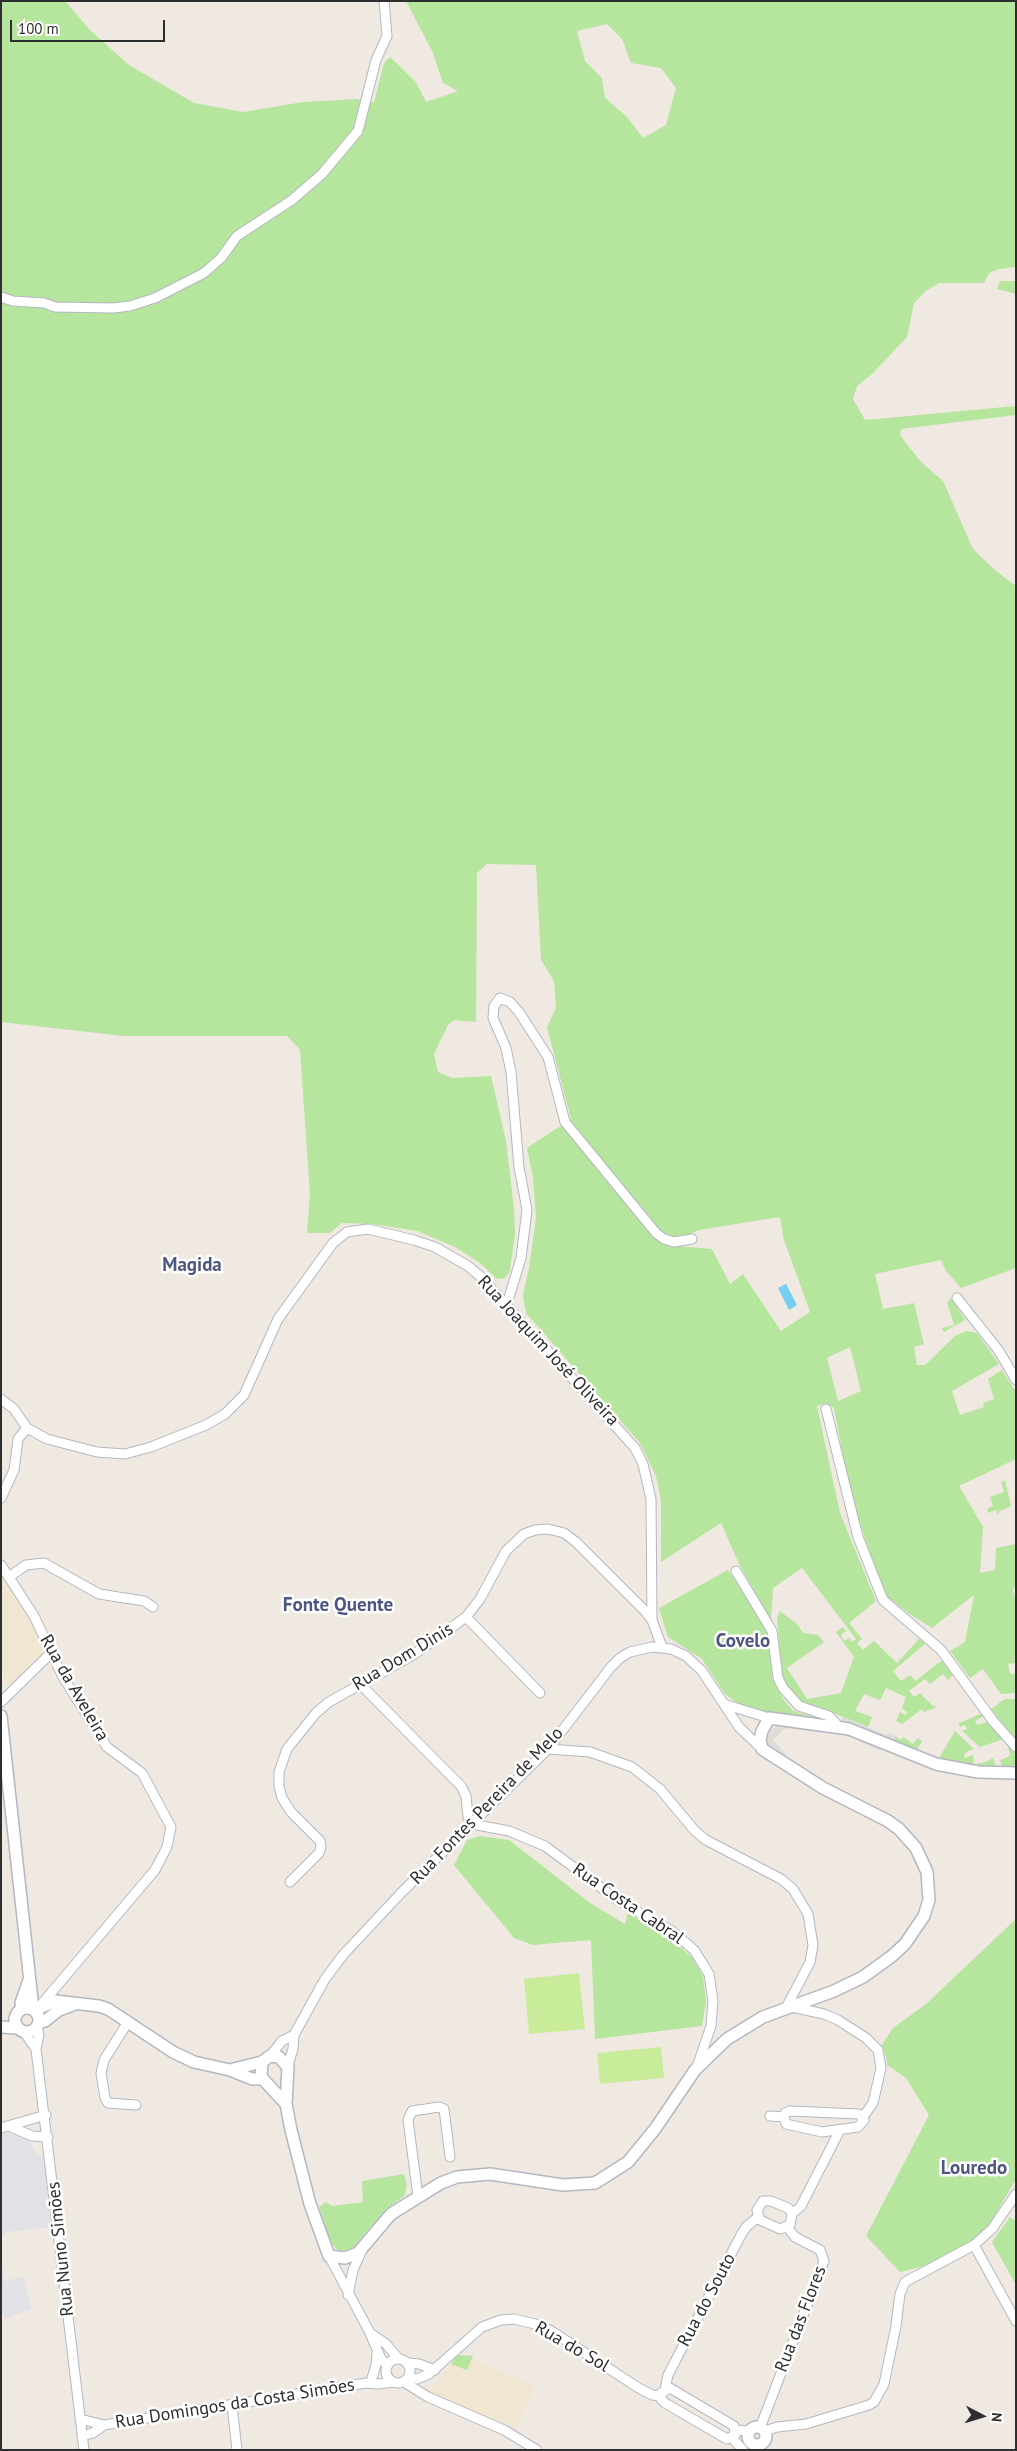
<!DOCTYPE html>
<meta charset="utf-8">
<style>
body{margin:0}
#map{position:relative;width:1017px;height:2451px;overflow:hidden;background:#efe9e1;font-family:"PT Sans",sans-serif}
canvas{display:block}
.frame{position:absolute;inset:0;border:2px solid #2e2e2e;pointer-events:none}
.north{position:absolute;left:957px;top:2391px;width:50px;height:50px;-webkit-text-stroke:4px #fff;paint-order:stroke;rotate:95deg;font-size:14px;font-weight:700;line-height:20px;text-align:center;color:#2e2e2e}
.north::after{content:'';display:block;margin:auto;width:18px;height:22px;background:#2e2e2e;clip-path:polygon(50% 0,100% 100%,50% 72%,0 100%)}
.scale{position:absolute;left:10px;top:20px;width:155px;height:22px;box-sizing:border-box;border:2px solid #2e2e2e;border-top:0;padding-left:6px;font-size:15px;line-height:18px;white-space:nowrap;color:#2e2e2e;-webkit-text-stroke:4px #fff;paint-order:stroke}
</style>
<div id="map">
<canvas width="1017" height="2451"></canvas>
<div class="frame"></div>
<div class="north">N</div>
<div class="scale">100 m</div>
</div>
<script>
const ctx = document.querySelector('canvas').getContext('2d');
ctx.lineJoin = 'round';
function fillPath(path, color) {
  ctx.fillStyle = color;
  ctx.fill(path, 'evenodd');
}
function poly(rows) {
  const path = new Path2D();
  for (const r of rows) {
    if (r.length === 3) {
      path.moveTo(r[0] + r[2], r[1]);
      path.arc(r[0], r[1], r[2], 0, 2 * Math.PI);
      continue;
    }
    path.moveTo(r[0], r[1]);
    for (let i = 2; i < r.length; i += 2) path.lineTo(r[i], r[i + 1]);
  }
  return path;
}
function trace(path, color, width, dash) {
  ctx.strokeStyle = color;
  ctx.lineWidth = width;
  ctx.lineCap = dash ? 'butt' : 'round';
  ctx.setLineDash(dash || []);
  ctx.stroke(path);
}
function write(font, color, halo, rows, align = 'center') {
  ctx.font = font + ' "PT Sans",sans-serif';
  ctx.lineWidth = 5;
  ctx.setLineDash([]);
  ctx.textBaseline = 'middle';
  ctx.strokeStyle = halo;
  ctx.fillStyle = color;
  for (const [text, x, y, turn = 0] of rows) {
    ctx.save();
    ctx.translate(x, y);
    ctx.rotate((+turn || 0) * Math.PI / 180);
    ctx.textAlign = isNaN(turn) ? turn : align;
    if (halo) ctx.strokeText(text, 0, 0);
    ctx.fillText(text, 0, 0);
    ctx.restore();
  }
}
fillPath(poly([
 [5,2132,18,2135,30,2142,37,2155,44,2157,51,2227,6,2232,1,2236,1,2134],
 [1,2261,4,2281,24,2277,31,2309,4,2319,4,2314,1,2314]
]), '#e3e1e8');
fillPath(poly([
 [1,1572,18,1601,22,1600,45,1649,45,1653,11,1686,6,1684,1,1668],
 [457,2355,471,2355,482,2365,535,2385,516,2430,431,2395,431,2390]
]), '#f0e6d1');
fillPath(poly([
 [1,1,65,1,90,30,129,65,194,103,243,112,303,102,357,99,374,103,384,63,390,57,416,82,426,102,458,91,443,83,432,51,406,1,1016,1,1016,267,999,269,989,273,984,283,939,283,926,291,914,303,907,337,871,375,857,386,853,399,865,420,1016,406,1016,415,901,429,900,435,920,461,943,481,973,549,996,571,1016,586,1016,1268,961,1288,946,1271,941,1260,875,1274,883,1309,914,1303,924,1344,914,1347,917,1365,925,1365,955,1336,967,1331,977,1333,999,1364,952,1391,960,1415,984,1407,983,1403,994,1399,988,1379,1002,1370,1016,1392,1016,1459,959,1486,983,1527,980,1573,995,1570,996,1548,1016,1544,1016,1587,1013,1588,1016,1604,1016,1663,1008,1664,1010,1674,1016,1674,1016,1693,1001,1694,983,1669,970,1678,950,1651,965,1642,974,1595,932,1628,908,1613,888,1597,874,1567,849,1488,834,1408,827,1403,817,1406,840,1513,876,1601,849,1623,862,1639,857,1643,863,1650,874,1641,897,1663,919,1639,926,1643,893,1671,901,1681,910,1675,916,1681,938,1663,943,1661,953,1675,948,1680,943,1674,930,1684,925,1679,909,1691,914,1697,920,1693,933,1706,938,1707,924,1712,922,1709,902,1724,896,1721,900,1712,906,1715,907,1712,902,1708,906,1697,886,1688,880,1700,864,1694,855,1711,872,1717,868,1727,826,1710,800,1703,787,1687,782,1672,777,1619,780,1611,797,1624,803,1633,818,1635,824,1642,787,1668,807,1699,841,1693,854,1657,836,1632,843,1627,846,1631,841,1635,844,1641,849,1638,852,1642,856,1639,802,1568,773,1588,771,1620,739,1564,721,1523,661,1562,661,1501,656,1476,640,1443,526,1313,523,1295,529,1268,536,1218,533,1177,527,1148,571,1119,547,1027,556,1008,554,981,541,960,536,865,487,864,477,873,476,1022,454,1020,448,1025,434,1054,438,1072,452,1078,491,1076,506,1141,514,1209,515,1234,510,1271,505,1278,497,1279,480,1263,455,1247,417,1231,372,1224,342,1223,330,1233,307,1233,310,1194,300,1050,287,1036,123,1036,1,1022],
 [607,24,622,39,631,63,661,68,676,88,666,125,643,138,627,117,605,98,602,78,585,61,577,31],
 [780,1217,783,1237,810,1312,781,1331,743,1274,730,1284,712,1249,667,1245,699,1230],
 [850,1347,861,1391,838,1401,827,1358],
 [1000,281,1016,281,1016,294,997,289],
 [951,1298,965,1320,944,1332,942,1328,954,1325,947,1302],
 [1005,1480,1011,1506,1000,1511,998,1515,996,1510,988,1513,987,1509,993,1506,990,1497,1004,1492,1001,1482],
 [728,1570,763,1621,770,1636,772,1678,783,1699,793,1711,820,1719,821,1722,766,1712,738,1704,725,1694,702,1659,668,1637,659,1608],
 [1005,1699,1016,1699,1016,1739,991,1709],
 [982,1713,984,1716,975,1721,977,1725,988,1722,1004,1739,980,1747,962,1731,967,1729,965,1725,960,1727,958,1724],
 [955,1731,974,1749,966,1752,964,1756,965,1758,973,1755,974,1766,977,1767,977,1763,983,1763,993,1758,996,1767,977,1768,938,1760],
 [895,1736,901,1740,903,1737,913,1744,918,1738,922,1741,916,1752,895,1740],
 [1007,1742,1016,1752,1016,1765,1011,1769,1003,1769,1000,1760,1010,1756],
 [480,1836,509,1840,590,1903,625,1924,628,1913,673,1941,693,1958,703,1976,706,2002,702,2026,595,2039,591,1940,533,1945,514,1938,454,1865,467,1840],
 [1016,1919,1016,2179,984,2234,960,2249,921,2267,900,2272,866,2236,929,2115,906,2078,887,2065,886,2056,881,2046,893,2028,926,2004],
 [404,2174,407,2185,405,2195,385,2210,350,2251,338,2250,331,2243,319,2207,326,2202,332,2206,363,2202,362,2181],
 [1010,2217,1016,2221,1016,2285,992,2242],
 [457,2355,473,2356,467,2370,451,2364]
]), '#b6e59e');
fillPath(poly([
 [579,1973,585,2029,529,2034,524,1979],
 [661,2047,664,2078,600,2084,597,2053]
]), '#c9ec9a');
fillPath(poly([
 [843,1717,886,1735,889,1733,895,1736,894,1743,841,1721],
 [780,1725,852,1734,885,1749,878,1750,851,1737,837,1734,785,1728,773,1740,786,1754,784,1757,767,1748,765,1743,770,1730]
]), '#dfdcd8');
fillPath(poly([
 [786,1284,797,1305,789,1310,778,1288]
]), '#75cff0');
const minor = poly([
 [1,297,13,301,44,303,55,307,113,308,130,306,155,298,204,273,221,258,237,236,292,200,322,174,358,131,376,60,387,36,384,1],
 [957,1298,999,1351,1016,1380],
 [507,1304,521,1258,527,1210,519,1167,511,1072,506,1048,493,1018,494,1006,500,998,510,1002,519,1012,548,1057,565,1122,656,1233,664,1239,674,1242,692,1239],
 [1,1399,14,1409,27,1428],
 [826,1409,858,1537,883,1600,941,1650,993,1721,1016,1747],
 [1,1498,14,1470,18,1439,27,1428,47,1439,97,1452,125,1454,151,1447,206,1425,225,1414,244,1395,278,1319,333,1243,347,1232,368,1229,414,1240,435,1247,468,1266,481,1277,635,1448,643,1464,651,1499,652,1620],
 [1,1565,34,1616,63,1677,107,1747,142,1773,171,1827,167,1847,155,1870,40,2006],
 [736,1571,772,1631,778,1678,783,1688,799,1706,829,1716,839,1727],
 [9,1577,26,1565,44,1563,99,1594,144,1601,153,1607],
 [466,1617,540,1693],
 [360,1684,461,1786,466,1796,468,1817,472,1824,509,1831,545,1846,619,1901,672,1931,694,1950,709,1974,713,2001,711,2026,697,2067],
 [1,1702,51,1653],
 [727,1705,769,1718],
 [548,1749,590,1752,632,1767,660,1789,695,1831,706,1840,781,1879,793,1889,808,1914,813,1945,810,1962,787,2006,824,2014,838,2020,866,2038,878,2050,881,2068,873,2103,863,2117],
 [290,1882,319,1853,321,1847,320,1841,291,1812,282,1798,279,1786,279,1772,287,1749,316,1713,329,1702,413,1655,466,1617,480,1599,506,1551,524,1534,535,1530,548,1529,564,1533,576,1542,644,1610,652,1620,662,1647],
 [128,2022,104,2060,101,2073,105,2098,108,2103,136,2105],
 [37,2027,39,2035,36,2049,84,2450],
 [24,2032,36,2049],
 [270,2056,282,2041,294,2035],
 [288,2065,293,2049,294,2035,325,1979,343,1955,401,1893,548,1749,611,1667,620,1658,630,1652,652,1647,671,1649,686,1656,702,1671,739,1727,762,1749],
 [790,2111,859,2114,864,2120,858,2127,822,2132,786,2124,784,2117,785,2113,790,2111],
 [770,2116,784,2117],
 [9,2126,32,2136,48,2137],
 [1,2128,46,2115],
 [418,2197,408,2120,412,2111,439,2107,444,2109,450,2157],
 [763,2201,771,2201,788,2208,792,2214,790,2225,780,2229,760,2220,757,2210,763,2201],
 [792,2214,801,2206,840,2130],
 [974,2245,1016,2321],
 [329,2256,370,2333,381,2359,387,2365],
 [348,2295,353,2270,362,2250],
 [370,2333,386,2344,398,2358],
 [398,2371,12],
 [409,2363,419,2364,435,2370],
 [372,2378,376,2365,377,2353],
 [409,2378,417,2379,429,2374,482,2327,501,2320,514,2319,539,2325,553,2332,637,2387,652,2395,661,2396],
 [404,2382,428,2397,504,2430,537,2450],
 [670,2388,734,2426,735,2435,727,2439,665,2403,661,2399,661,2393,670,2388],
 [665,2389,668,2375,741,2235,746,2227,758,2217],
 [232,2405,237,2450],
 [80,2419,104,2425],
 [760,2428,824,2261,820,2250,795,2237,787,2227],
 [736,2430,750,2431],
 [765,2431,777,2427,806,2424,869,2405,874,2402,884,2384,896,2326,900,2294,905,2282,974,2245,992,2229,1016,2194],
 [82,2436,93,2433,104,2425,366,2383,378,2384,393,2382],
 [732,2438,743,2450]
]);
const tertiary = poly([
 [1,1716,33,2009],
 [27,2020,12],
 [22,2009,21,2003,29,1980],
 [35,2010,55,2001,99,2006,108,2009,173,2052,194,2062,230,2070,252,2079,262,2079],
 [39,2022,45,2021,59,2010,75,2004],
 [1,2027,17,2028],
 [230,2070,262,2062],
 [286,2104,261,2077,262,2062,270,2056,279,2057,288,2067,286,2104,291,2130,310,2204,329,2256,345,2258,358,2253,391,2214,441,2183,457,2177,490,2174,563,2185,595,2183,628,2162,655,2129,695,2070,727,2039,763,2017,834,1991,863,1977,892,1956,905,1944,924,1916,929,1900,927,1872,916,1848,908,1839,899,1829,888,1821,823,1788,762,1749,760,1740,762,1731,769,1718,849,1729,936,1764,978,1772,1016,1773],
 [757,2436,9]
]);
trace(minor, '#b4b7c1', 11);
trace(tertiary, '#b4b7c1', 14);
trace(minor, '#fff', 9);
trace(tertiary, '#fff', 11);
write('18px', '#2e2e2e', '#fff', [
 ["Rua Joaquim José Oliveira",548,1351,47],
 ["Rua Dom Dinis",403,1657,-31],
 ["Rua da Aveleira",74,1688,60],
 ["Rua Fontes Pereira de Melo",487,1806,-46],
 ["Rua Costa Cabral",628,1904,34],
 ["Rua Nuno Simões",61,2249,-96],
 ["Rua do Souto",707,2300,-62],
 ["Rua das Flores",801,2319,-69],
 ["Rua do Sol",572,2347,30],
 ["Rua Domingos da Costa Simões",235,2404,-9]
]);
write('bold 19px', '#4d5680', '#fff', [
 ["Magida",192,1266],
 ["Fonte Quente",338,1606],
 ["Covelo",743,1642],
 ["Louredo",974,2169]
]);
</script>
